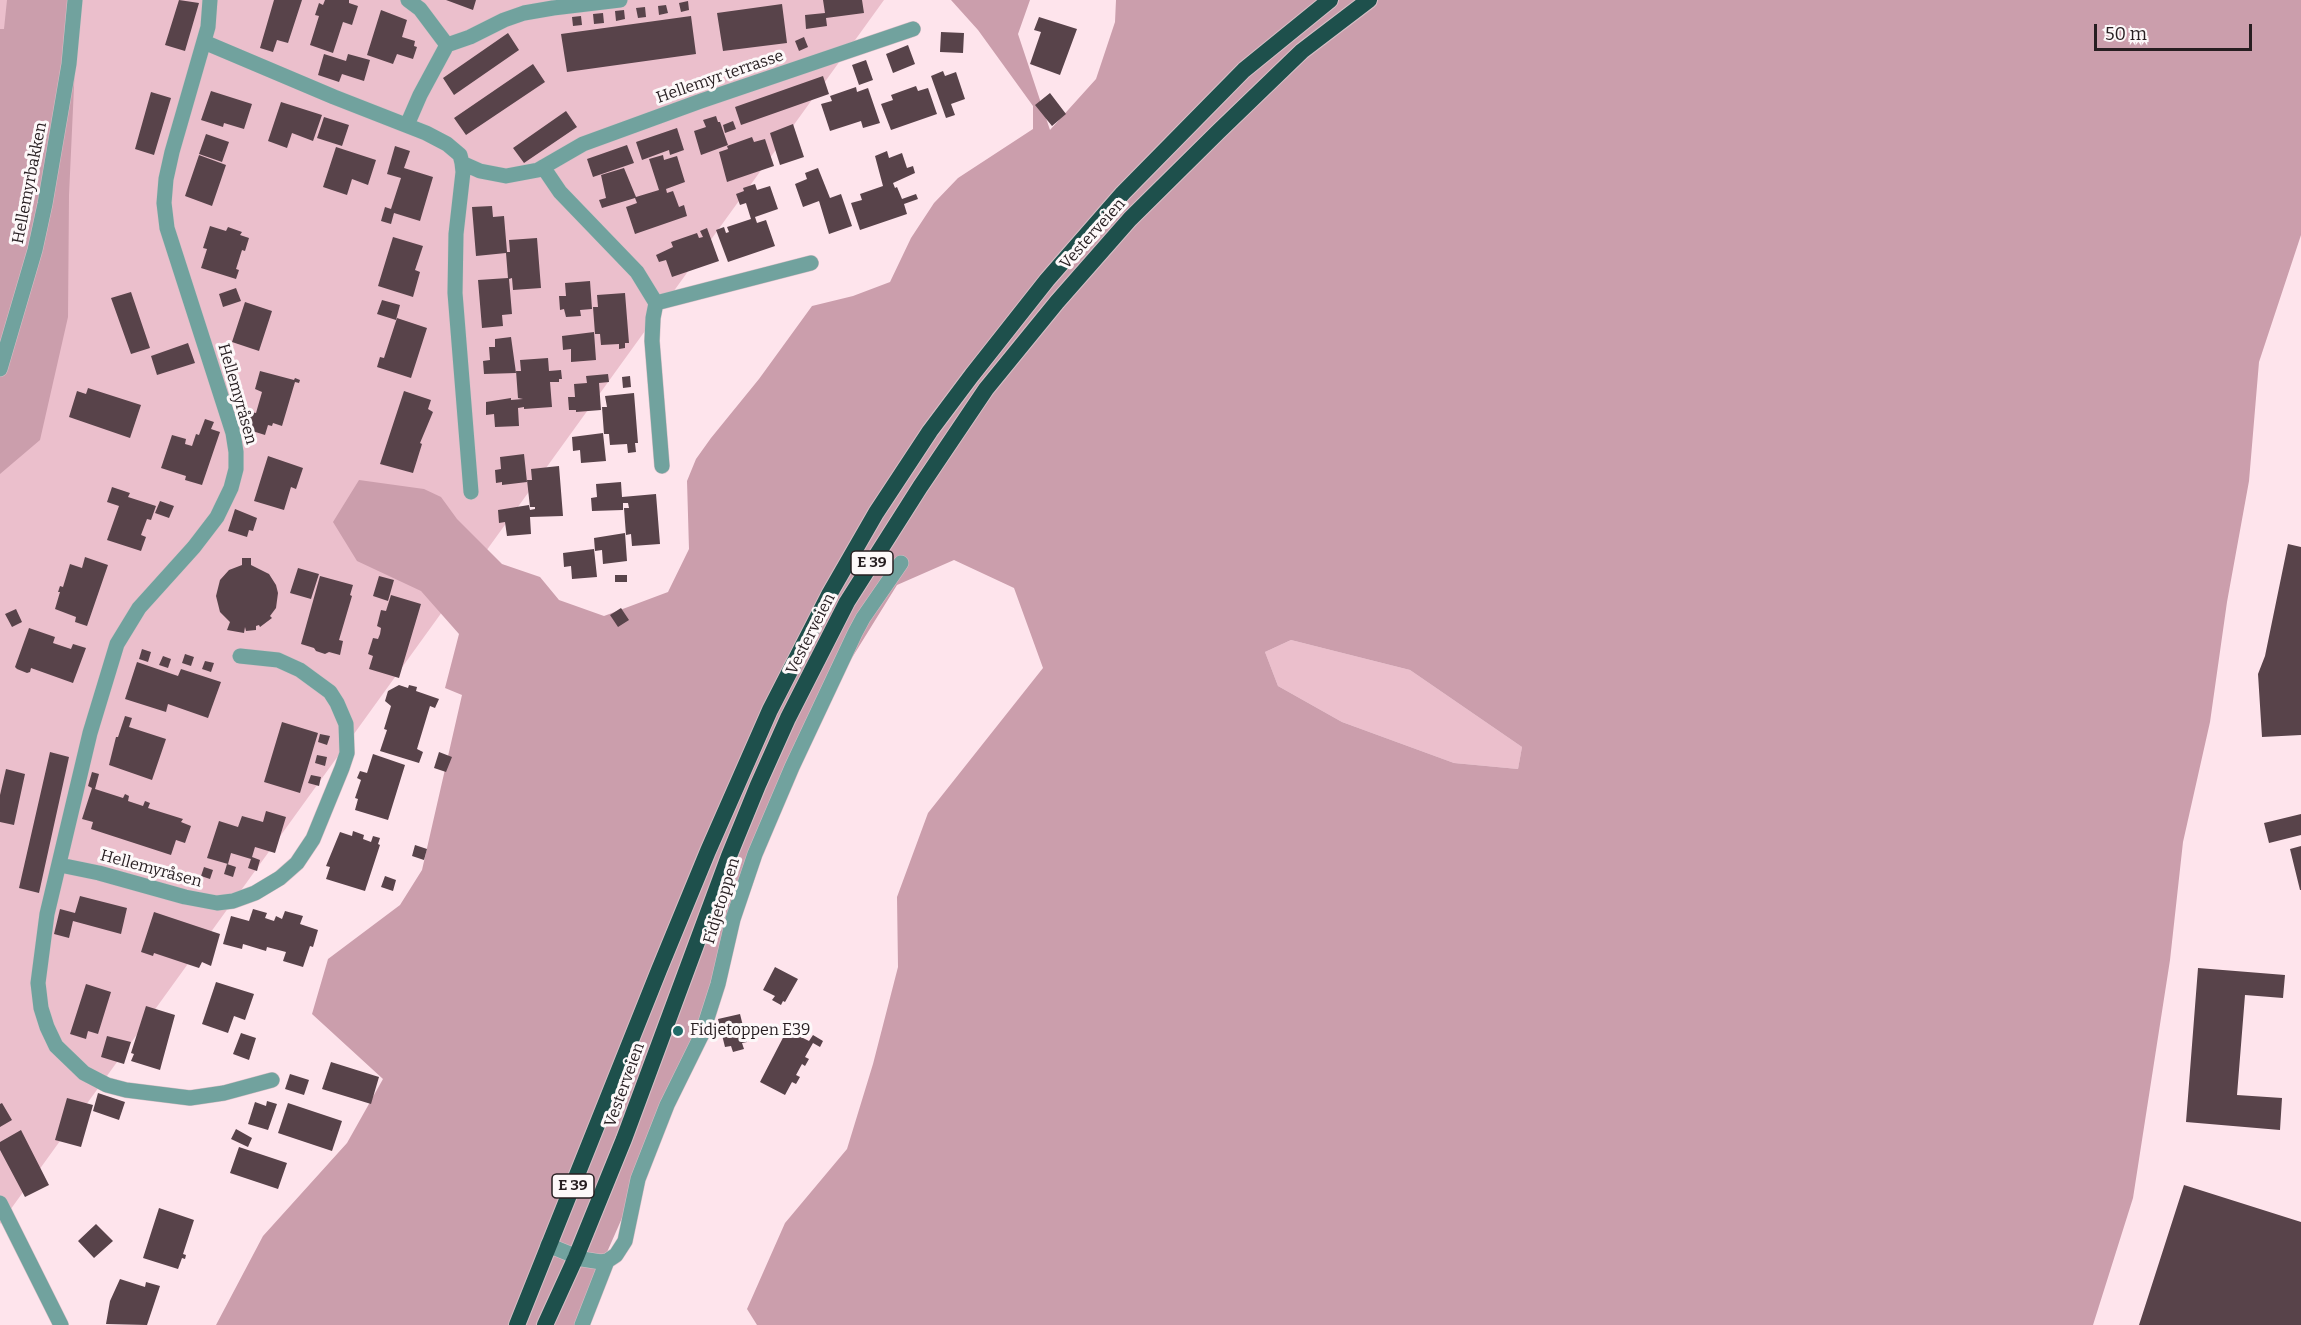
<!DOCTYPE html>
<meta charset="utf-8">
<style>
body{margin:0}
#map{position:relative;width:2301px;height:1325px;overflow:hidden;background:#fee4ec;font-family:Bitter,serif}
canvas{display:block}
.scale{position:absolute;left:2094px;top:24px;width:158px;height:27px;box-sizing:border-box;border:3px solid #271e21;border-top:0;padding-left:8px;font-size:18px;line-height:21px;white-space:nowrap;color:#271e21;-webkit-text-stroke:4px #fdf8f9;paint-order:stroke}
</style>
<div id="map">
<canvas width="2301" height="1325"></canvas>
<div class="scale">50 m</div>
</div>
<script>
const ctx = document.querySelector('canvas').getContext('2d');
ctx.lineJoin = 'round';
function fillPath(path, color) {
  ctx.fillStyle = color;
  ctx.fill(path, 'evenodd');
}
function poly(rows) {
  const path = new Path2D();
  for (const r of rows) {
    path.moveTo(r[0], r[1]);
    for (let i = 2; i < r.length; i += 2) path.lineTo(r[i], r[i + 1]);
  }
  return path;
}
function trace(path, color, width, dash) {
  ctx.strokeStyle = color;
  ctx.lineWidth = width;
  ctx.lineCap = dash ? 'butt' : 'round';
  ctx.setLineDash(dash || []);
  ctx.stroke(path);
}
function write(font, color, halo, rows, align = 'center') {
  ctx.font = font + ' Bitter,serif';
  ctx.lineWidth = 6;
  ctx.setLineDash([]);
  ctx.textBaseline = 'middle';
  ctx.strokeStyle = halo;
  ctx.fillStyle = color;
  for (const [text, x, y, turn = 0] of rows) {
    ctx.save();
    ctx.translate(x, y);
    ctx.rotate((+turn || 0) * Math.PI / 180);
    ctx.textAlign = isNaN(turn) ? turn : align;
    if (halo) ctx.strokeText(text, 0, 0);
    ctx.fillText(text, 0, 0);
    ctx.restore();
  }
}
fillPath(poly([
 [0,0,884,0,0,1224],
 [1291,640,1410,670,1522,747,1518,769,1454,763,1342,722,1278,686,1265,652]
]), '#ebbfcc');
fillPath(poly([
 [7,0,78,0,69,195,68,317,40,440,0,474,0,29,4,29],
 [951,0,1030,0,1018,34,1050,130,1096,79,1115,22,1116,0,2301,0,2301,235,2259,362,2249,481,2227,602,2210,722,2183,842,2170,960,2133,1198,2093,1325,757,1325,747,1309,785,1223,847,1149,873,1064,898,967,897,897,928,813,1043,668,1014,588,954,560,897,585,832,690,783,797,700,1024,626,1209,575,1325,216,1325,263,1236,347,1143,383,1079,312,1014,328,959,400,905,422,870,462,695,445,688,459,634,421,591,357,561,333,522,359,480,424,489,441,497,457,519,502,564,540,577,559,600,604,616,668,592,689,549,687,481,696,459,711,438,759,379,812,306,853,296,890,282,911,238,934,203,958,178,1033,129,1033,106,978,30],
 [1291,640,1410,670,1522,747,1518,769,1454,763,1342,722,1278,686,1265,652]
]), '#cb9eac');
fillPath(poly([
 [179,0,199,3,185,51,165,45],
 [274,0,302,0,288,43,277,40,273,52,260,48],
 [325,0,349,0,349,3,358,6,352,25,343,22,333,53,310,45,319,16,315,15,319,3,323,5],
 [446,0,476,0,473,10],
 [823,0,862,0,864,13,826,18,827,26,806,29,805,15,825,13],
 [688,1,689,10,681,12,679,3],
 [782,4,787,43,723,51,717,13],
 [666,5,668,13,659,15,658,6],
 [645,7,646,17,638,18,636,8],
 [381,10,407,20,402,37,415,41,414,46,417,47,413,59,397,54,393,64,367,55],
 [624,10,625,19,616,21,615,11],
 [603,13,604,23,594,24,593,14],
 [581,16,582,25,573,26,572,17],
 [691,16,696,54,567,72,561,34],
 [1039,17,1077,29,1060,75,1030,64,1041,32,1034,30],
 [941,32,964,33,963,53,940,52],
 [508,33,519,50,454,95,443,78],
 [804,37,808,47,799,51,795,41],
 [908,45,915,64,893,73,886,54],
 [324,54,346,61,348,54,370,60,364,81,342,74,339,82,318,75],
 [866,60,873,80,859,85,852,65],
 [533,64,545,82,466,135,454,118],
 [943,71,945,76,956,72,965,99,951,104,955,115,946,118,931,76],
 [823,76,829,94,741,125,735,107],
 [916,86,918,91,928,88,937,114,891,130,881,104,893,100,891,95],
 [856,87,857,92,868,88,880,123,863,128,861,121,830,131,821,104,832,101,830,96],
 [211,91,252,104,244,129,224,123,223,127,201,120],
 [151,92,171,98,154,155,135,149],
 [1050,93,1066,114,1052,126,1035,105],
 [281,102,322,115,313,141,292,133,287,148,268,141],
 [566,111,577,127,524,163,513,148],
 [716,116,718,122,720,122,728,145,701,155,694,131,706,127,703,120],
 [324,117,349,125,342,146,317,138],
 [733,121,736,129,725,133,723,125],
 [793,124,804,157,780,165,770,133],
 [677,128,684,150,670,155,669,150,642,160,636,142],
 [206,134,229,142,222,162,199,154],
 [752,137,754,142,765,139,774,166,727,182,719,152,728,149,727,146],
 [627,145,634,163,593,177,587,159],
 [395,146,410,151,404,168,433,177,420,221,394,213,391,224,381,221,385,207,391,209,401,178,387,174],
 [336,147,376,160,368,185,352,179,347,195,323,187],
 [887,151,889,158,902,153,907,168,913,166,915,173,893,183,895,188,897,187,902,199,916,194,918,199,904,204,907,214,860,230,851,203,862,200,860,194,883,186,875,156],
 [199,155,226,165,212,206,185,196],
 [663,155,664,160,677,156,685,182,666,189,667,193,673,191,679,207,684,205,687,216,635,234,626,207,637,203,635,198,602,208,599,200,606,198,601,175,624,168,636,197,659,190,649,159],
 [818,168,830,198,841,194,852,226,829,234,819,201,803,207,795,184,807,179,805,173],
 [755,184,757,190,770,186,778,209,755,217,757,223,766,220,775,246,728,262,716,230,724,227,726,233,729,232,727,227,751,219,746,203,740,205,736,194,744,191,743,188],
 [492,206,493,217,504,216,507,252,510,252,509,240,537,238,541,288,513,290,512,278,509,279,512,314,502,315,503,326,482,328,478,280,508,278,506,253,476,256,472,207],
 [210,226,226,231,228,227,242,232,240,235,249,238,245,251,242,250,236,269,239,270,236,279,201,268,207,249,203,248],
 [707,228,719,261,672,277,666,260,659,262,656,255,673,247,671,242,697,233,699,238,703,237,700,231],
 [393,237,423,246,415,270,420,272,413,297,378,286],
 [590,281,592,309,580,310,581,316,566,317,564,309,560,310,559,296,566,296,565,283],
 [236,288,241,301,223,307,219,294],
 [131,292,150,348,131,354,111,298],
 [625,293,629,343,625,343,625,348,619,349,619,344,601,345,600,334,595,334,593,307,598,307,597,295],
 [382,300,400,305,396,320,377,314],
 [245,302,272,311,259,351,232,342],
 [397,318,427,328,411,378,377,367,380,357,384,358],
 [594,332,596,360,571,362,571,349,563,350,562,336],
 [511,337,516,373,484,374,483,361,490,360,489,347,495,347,495,339],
 [188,343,195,363,157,375,151,356],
 [548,358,549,371,561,370,562,379,559,379,559,382,550,382,552,407,524,409,524,407,518,408,519,426,495,427,494,414,486,415,486,402,511,398,511,400,523,399,518,398,516,371,521,371,520,360],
 [260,371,294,380,295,378,300,380,299,383,295,382,282,426,273,423,272,426,268,425,265,435,246,429,251,412,256,413,262,392,255,389],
 [608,374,609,382,599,383,601,410,576,412,576,410,569,410,568,397,575,397,574,384,587,383,586,376],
 [630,376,631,387,623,388,622,377],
 [88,388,141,405,130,438,69,417,77,391,86,394],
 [404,391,431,400,428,409,433,412,420,443,422,444,413,473,380,464],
 [634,393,638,443,635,443,636,452,628,453,627,444,610,445,609,434,604,434,602,407,607,407,605,396],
 [205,419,214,422,211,429,220,432,202,485,185,480,186,476,161,468,172,435,186,439,185,444,192,446,196,434,199,435],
 [603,433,606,461,581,463,580,450,573,451,572,437],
 [524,454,527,482,502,485,502,482,496,483,495,470,501,469,500,457],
 [268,456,303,468,296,489,291,487,284,510,254,501],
 [559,466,563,516,530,517,531,534,507,536,505,522,499,523,498,510,529,505,530,510,535,509,535,507,530,507,527,480,532,480,531,469],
 [621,482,622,497,656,494,660,544,632,546,631,534,626,535,625,522,624,508,629,508,628,503,623,503,623,510,592,511,591,498,597,497,596,484],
 [112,487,130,493,128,497,156,506,151,520,147,519,141,535,146,537,141,551,107,540,119,506,107,502],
 [160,501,174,506,169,518,155,513],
 [235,509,257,518,253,531,249,530,247,537,228,531],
 [625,533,627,561,603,564,602,550,595,551,594,538],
 [2288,544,2301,547,2301,735,2262,737,2258,674,2265,656],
 [594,549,597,577,572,579,571,566,564,567,563,553],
 [85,557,108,565,87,626,75,622,76,617,55,609,60,592,58,592,60,586,63,587,70,564,82,568],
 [242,558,251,558,251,565,269,574,276,585,278,593,276,608,270,616,272,618,260,627,259,625,256,626,256,630,246,631,245,627,244,633,227,630,230,622,220,612,216,596,220,580,229,570,242,565],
 [298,568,319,574,311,599,290,593],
 [615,575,627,575,627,582,615,582],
 [320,576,353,585,350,595,352,596,339,640,343,641,340,655,329,652,325,654,316,651,314,648,301,644],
 [379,576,394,580,388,601,373,596],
 [391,595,421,604,399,678,369,669,373,656,368,654,373,638,378,639,380,634,381,628,377,626,381,610,386,611],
 [621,608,629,620,618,627,610,615],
 [16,609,22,622,12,627,5,614],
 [29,628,55,637,53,643,71,649,73,644,86,648,73,683,31,668,30,672,27,673,17,669,15,667],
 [142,649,151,652,148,662,139,659],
 [185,654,194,657,191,666,182,663],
 [163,656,171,659,168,668,159,665],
 [205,661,214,663,211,672,202,669],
 [137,662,178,676,181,669,221,682,208,718,168,704,166,712,125,699],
 [399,685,408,688,409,685,417,687,416,691,439,699,435,708,430,706,417,749,423,752,419,763,380,751,387,730,384,729,391,706,385,701,388,691],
 [125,716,132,718,129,727,166,739,152,780,109,765,116,737,118,737],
 [282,722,318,733,300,793,264,782],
 [320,734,330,736,327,745,318,742],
 [50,752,69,757,39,893,19,888],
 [439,752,452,757,446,772,434,768],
 [373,754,405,765,388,820,355,810,358,799,355,798,361,780,357,778,360,771,367,773],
 [317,755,327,757,325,766,315,763],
 [6,769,25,774,14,825,0,822,0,795],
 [92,772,99,774,95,789,123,798,125,794,129,796,128,801,143,806,145,801,150,803,148,808,183,819,181,822,191,826,185,843,176,840,171,855,91,829,93,822,82,819,92,788,88,786],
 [311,775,321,777,319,786,308,783],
 [266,811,286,817,275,853,255,847,252,857,260,860,257,871,248,868,251,859,231,853,228,864,207,858,219,821,238,827,242,816,263,822],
 [2301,814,2301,835,2269,843,2264,823],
 [353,831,364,835,363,839,371,842,373,836,380,838,378,844,380,845,365,891,326,879,330,867,326,866,340,832,352,836],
 [415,845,427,849,424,860,412,856],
 [2301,846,2301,890,2300,890,2290,849],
 [227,864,236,867,233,877,224,874],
 [204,867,213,870,210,879,201,876],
 [385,876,396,880,393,891,381,887],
 [80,896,127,908,121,934,73,921,69,938,54,934,60,909,75,913],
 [253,909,267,913,265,918,274,921,276,916,282,919,285,911,303,916,300,924,318,930,313,947,310,946,303,967,283,961,286,952,267,947,266,951,243,944,242,949,223,944,231,916,249,921],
 [154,912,220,934,211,966,202,962,199,968,154,953,153,956,141,952],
 [775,967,798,979,785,1002,783,1001,781,1005,772,1000,775,996,763,990],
 [2198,968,2285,975,2283,998,2245,995,2237,1095,2282,1098,2280,1130,2186,1122],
 [216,982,254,994,245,1020,234,1016,228,1033,202,1024],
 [86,984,111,992,98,1034,88,1031,86,1039,70,1034],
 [146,1006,175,1015,160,1070,131,1061,134,1054,131,1053],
 [740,1014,747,1042,742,1043,744,1049,733,1052,731,1046,725,1047,718,1019],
 [787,1030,809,1041,813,1035,823,1041,820,1047,813,1043,805,1057,809,1059,805,1066,802,1064,796,1075,800,1077,796,1084,792,1082,785,1095,760,1082],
 [241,1033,256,1038,249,1060,233,1054],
 [107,1036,131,1042,124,1064,101,1057],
 [331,1062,379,1077,371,1104,322,1089],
 [290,1074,309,1080,304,1095,285,1089],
 [98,1093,125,1102,119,1120,93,1111],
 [67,1098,93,1105,81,1147,55,1140],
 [267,1101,277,1104,268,1130,248,1124,255,1102,266,1106],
 [2,1103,12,1120,0,1127,0,1104],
 [288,1103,342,1121,332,1151,278,1133],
 [236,1129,252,1138,248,1147,231,1139],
 [21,1130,49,1185,25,1197,0,1150,0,1142],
 [239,1147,287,1163,278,1189,230,1173],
 [2184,1185,2301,1222,2301,1325,2139,1325],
 [159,1208,194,1220,183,1254,186,1255,185,1259,182,1258,178,1269,143,1258],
 [96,1224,113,1241,94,1258,78,1241],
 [120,1279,145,1287,146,1282,160,1286,147,1325,106,1324,110,1301]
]), '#58434a');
const minor = poly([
 [210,0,208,27,172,152,166,179,164,203,167,228,233,433,236,452,236,469,231,488,217,517,194,547,139,608,117,644,90,733,47,914,38,983,41,1008,47,1027,56,1046,84,1073,107,1085,126,1090,190,1098,224,1093,272,1080],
 [408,0,420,9,447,45],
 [204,42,334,97,426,133,447,144,460,155,462,163,480,171,506,176,538,170,583,144,701,101,913,29],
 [407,125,420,95,447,45,470,37,504,20,524,13,553,8,620,0],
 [462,163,463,172,456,234,455,293,471,492],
 [543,167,560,192,637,272,656,303,653,318,652,341,662,466],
 [656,303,811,263],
 [60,865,99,873,185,897,217,903,233,901,255,893,280,878,297,863,313,839,342,768,347,753,346,724,337,703,330,692,300,670,278,660,240,656],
 [0,1203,61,1325],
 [548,1245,582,1259,601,1262,607,1261,616,1255,625,1241,638,1179,667,1105,702,1034,718,984,733,919,755,854,792,767,855,633,863,618,901,563],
 [582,1325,607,1261]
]);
const tertiary = poly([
 [0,369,35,250,45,204,69,64,75,0]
]);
const trunk = poly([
 [517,1325,659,970,708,851,770,710,830,593,876,513,930,431,972,375,1047,280,1123,193,1244,70,1330,0],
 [545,1325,576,1257,624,1139,729,856,758,785,788,718,847,602,920,487,986,389,1057,302,1130,219,1218,132,1302,51,1369,0]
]);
trace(minor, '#d7c0c7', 16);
trace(tertiary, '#d7c0c7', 16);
trace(trunk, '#d7c0c7', 18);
trace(minor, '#71a29e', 15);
trace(tertiary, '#71a29e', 15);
trace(trunk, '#1e504c', 16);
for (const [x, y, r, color] of [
 [678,1031,6,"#206b68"]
]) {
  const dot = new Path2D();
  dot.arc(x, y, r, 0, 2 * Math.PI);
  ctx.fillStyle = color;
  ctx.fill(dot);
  trace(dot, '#fdf8f9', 2);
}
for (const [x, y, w] of [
 [872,563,42],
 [573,1186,42]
]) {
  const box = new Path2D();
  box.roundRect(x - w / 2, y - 12, w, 24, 4.5);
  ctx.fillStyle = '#fdf8f9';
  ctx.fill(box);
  trace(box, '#271e21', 1.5);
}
write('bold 15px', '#271e21', null, [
 ["E 39",872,563],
 ["E 39",573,1186]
]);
write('16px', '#271e21', '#fdf8f9', [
 ["Hellemyr terrasse",720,77,-19],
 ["Hellemyrbakken",30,183,-79],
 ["Vesterveien",1093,234,-48],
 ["Hellemyråsen",237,394,74],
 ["Vesterveien",811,634,-63],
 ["Hellemyråsen",151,869,15],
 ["Fidjetoppen",722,901,-73],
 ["Vesterveien",625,1085,-70]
]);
write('16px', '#271e21', '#fdf8f9', [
 ["Fidjetoppen E39",690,1031]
], 'left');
</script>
